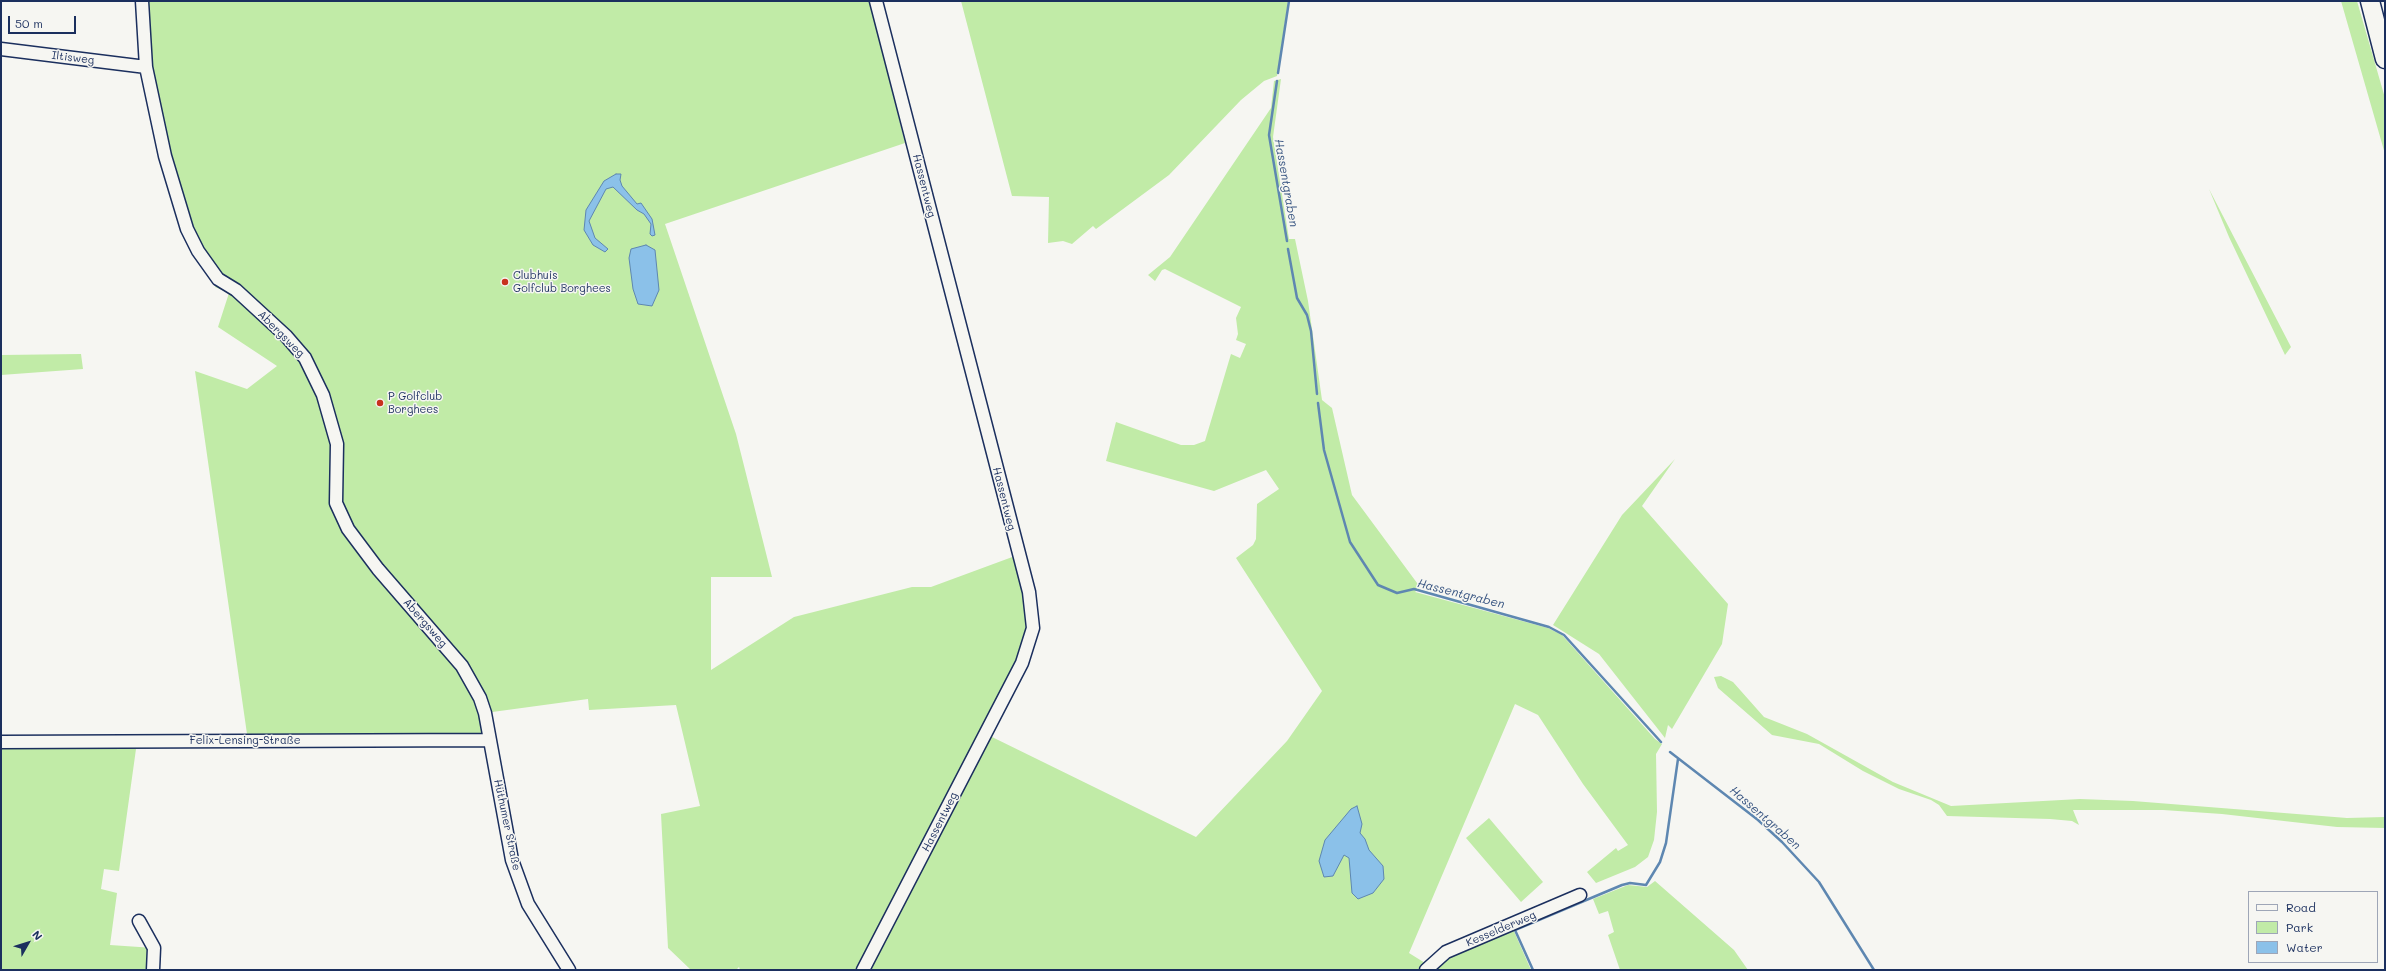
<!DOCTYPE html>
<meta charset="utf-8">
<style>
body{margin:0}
#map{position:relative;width:2386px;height:971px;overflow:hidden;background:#f6f6f2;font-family:Mali,sans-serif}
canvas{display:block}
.frame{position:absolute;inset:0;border:2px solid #1b2f5e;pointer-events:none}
.legend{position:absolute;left:2248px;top:891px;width:130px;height:72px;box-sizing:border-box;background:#f6f6f2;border:1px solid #9ea6b7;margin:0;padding:5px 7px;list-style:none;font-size:12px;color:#1b2f5e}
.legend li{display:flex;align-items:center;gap:8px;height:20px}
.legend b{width:20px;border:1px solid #9ea6b7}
.north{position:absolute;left:8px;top:923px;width:40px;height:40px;-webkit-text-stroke:3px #f6f6f2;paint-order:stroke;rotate:51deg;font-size:11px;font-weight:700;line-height:16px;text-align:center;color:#1b2f5e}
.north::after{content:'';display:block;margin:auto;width:14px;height:18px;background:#1b2f5e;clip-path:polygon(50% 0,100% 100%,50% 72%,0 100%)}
.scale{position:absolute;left:8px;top:16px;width:68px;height:18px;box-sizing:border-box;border:2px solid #1b2f5e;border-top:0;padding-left:5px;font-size:12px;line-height:14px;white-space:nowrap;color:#1b2f5e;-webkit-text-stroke:3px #f6f6f2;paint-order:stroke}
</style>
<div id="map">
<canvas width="2386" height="971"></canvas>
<div class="frame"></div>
<ul class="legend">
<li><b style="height:5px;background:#f6f6f2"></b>Road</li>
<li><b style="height:11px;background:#c1eba7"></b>Park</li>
<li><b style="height:11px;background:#8bc1e9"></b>Water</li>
</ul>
<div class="north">N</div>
<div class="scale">50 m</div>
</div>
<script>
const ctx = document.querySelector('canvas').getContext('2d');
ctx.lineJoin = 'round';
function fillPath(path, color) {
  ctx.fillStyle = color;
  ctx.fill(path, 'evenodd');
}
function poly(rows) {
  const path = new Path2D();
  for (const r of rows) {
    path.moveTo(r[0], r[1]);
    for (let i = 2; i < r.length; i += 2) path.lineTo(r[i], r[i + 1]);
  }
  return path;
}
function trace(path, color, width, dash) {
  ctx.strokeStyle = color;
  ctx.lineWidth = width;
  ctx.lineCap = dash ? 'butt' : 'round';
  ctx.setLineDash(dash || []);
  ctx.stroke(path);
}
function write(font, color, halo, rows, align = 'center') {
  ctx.font = font + ' Mali,sans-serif';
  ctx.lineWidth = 3;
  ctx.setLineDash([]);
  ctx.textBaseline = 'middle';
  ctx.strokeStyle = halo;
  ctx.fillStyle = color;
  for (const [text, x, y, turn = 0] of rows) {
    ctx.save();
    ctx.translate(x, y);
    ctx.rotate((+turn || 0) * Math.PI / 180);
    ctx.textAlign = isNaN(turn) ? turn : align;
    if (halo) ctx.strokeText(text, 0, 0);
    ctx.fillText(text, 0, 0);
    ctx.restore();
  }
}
fillPath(poly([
 [148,1,870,1,905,143,665,224,736,434,772,577,711,577,711,670,794,617,912,587,931,587,1015,556,1030,626,1020,661,893,900,990,736,1196,837,1287,741,1322,691,1236,558,1253,545,1256,539,1257,504,1279,489,1266,470,1214,491,1106,461,1116,422,1181,445,1194,445,1205,441,1231,354,1240,358,1246,344,1236,340,1238,334,1236,318,1241,307,1165,269,1162,270,1155,281,1148,275,1170,257,1271,108,1274,81,1281,79,1273,137,1289,239,1295,239,1308,301,1322,400,1332,408,1352,495,1420,587,1415,592,1548,628,1562,635,1655,739,1662,744,1656,754,1657,812,1654,840,1648,857,1635,867,1596,883,1587,872,1616,848,1618,851,1628,845,1583,784,1538,715,1515,704,1409,953,1425,963,1417,970,740,970,739,967,736,970,691,970,668,948,661,814,700,806,676,705,589,710,588,699,485,713,490,740,247,734,195,371,247,389,277,366,218,327,229,293,215,287,222,275,201,248,192,230,173,163,152,70],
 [961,1,1288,1,1277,76,1264,81,1241,100,1169,175,1096,229,1093,226,1072,244,1063,241,1048,243,1049,197,1012,196],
 [2341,1,2357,1,2385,98,2385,154],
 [2209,189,2291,347,2285,355,2229,237],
 [81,354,83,369,1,375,1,355],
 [1675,459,1642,506,1728,604,1722,644,1672,729,1668,725,1665,738,1599,654,1553,625,1622,515],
 [1721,676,1733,682,1764,717,1807,734,1893,782,1951,806,2080,799,2133,801,2347,818,2385,817,2385,828,2337,827,2222,814,2163,810,2073,810,2079,825,2072,821,2050,819,1947,816,1939,805,1931,800,1899,789,1863,771,1819,744,1772,735,1718,688,1714,677],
 [1,748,136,749,119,871,104,869,101,889,117,893,110,945,154,948,153,970,1,970],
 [1489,818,1543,882,1521,902,1466,838],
 [1655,881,1734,950,1748,970,1620,970,1608,935,1614,932,1608,911,1599,914,1593,899,1628,885,1647,887],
 [1513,929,1531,970,1431,970,1444,959]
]), '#c1eba7');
const water = poly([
 [616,174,621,174,620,180,622,186,637,204,641,203,652,219,655,235,652,236,650,234,651,224,644,214,637,210,613,187,606,189,589,221,595,238,608,249,605,252,593,245,584,230,586,210,604,181,616,174],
 [646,245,655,250,659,290,652,306,638,304,633,289,629,258,631,249,646,245],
 [1357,806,1362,824,1360,833,1365,839,1369,850,1383,866,1384,879,1373,893,1358,899,1352,893,1349,858,1344,855,1333,876,1324,877,1319,861,1325,840,1351,809,1357,806]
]);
fillPath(water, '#8bc1e9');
trace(water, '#5e87b1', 1);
trace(poly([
 [1278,73,1289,1],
 [1277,81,1269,135,1287,241],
 [1288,249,1297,298,1307,315,1311,331,1317,394],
 [1318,403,1324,450,1350,542,1378,585,1397,593,1414,589,1549,627,1564,635,1661,742],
 [1670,752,1758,820,1782,842,1819,882,1874,970],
 [1533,970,1515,930,1622,885,1630,883,1646,885,1660,862,1666,843,1678,759]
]), '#5e87b1', 2.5);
const minor = poly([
 [142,1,146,67,165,156,187,229,198,251,218,279,236,290,286,336,305,358,323,395,337,444,336,503,348,529,378,569,462,666,480,698,485,713,512,860,528,904,569,970],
 [1,49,146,67],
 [1,742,490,740],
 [139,921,154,948,153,970],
 [863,970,1022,663,1033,628,1029,592,876,1],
 [1426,970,1446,952,1580,895]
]);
const highway = poly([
 [2370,1,2385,59]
]);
trace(minor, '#1b2f5e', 15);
trace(highway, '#1b2f5e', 21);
trace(minor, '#f6f6f2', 12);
trace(highway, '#f6f6f2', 18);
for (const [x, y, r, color] of [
 [505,282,4,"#c8321e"],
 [380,403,4,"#c8321e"]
]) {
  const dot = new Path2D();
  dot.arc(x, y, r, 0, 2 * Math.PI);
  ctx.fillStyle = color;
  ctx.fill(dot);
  trace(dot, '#f6f6f2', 1.5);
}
write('11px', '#1b2f5e', '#f6f6f2', [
 ["Iltisweg",73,58,7],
 ["Hassentweg",924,186,76],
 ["Abergsweg",281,334,45],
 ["Hassentweg",1004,499,76],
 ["Abergsweg",425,623,49],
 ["Felix-Lensing-Straße",245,741],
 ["Hassentweg",940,822,-63],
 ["Hüthumer Straße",507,825,78],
 ["Kesselderweg",1501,929,-23]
]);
write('11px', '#1b2f5e', '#f6f6f2', [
 ["Clubhuis",513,276],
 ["Golfclub Borghees",513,289],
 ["P Golfclub",388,397],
 ["Borghees",388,410]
], 'left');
write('italic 12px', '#375481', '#f6f6f2', [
 ["Hassentgraben",1286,183,80],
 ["Hassentgraben",1461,594,14],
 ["Hassentgraben",1765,818,41]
]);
</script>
